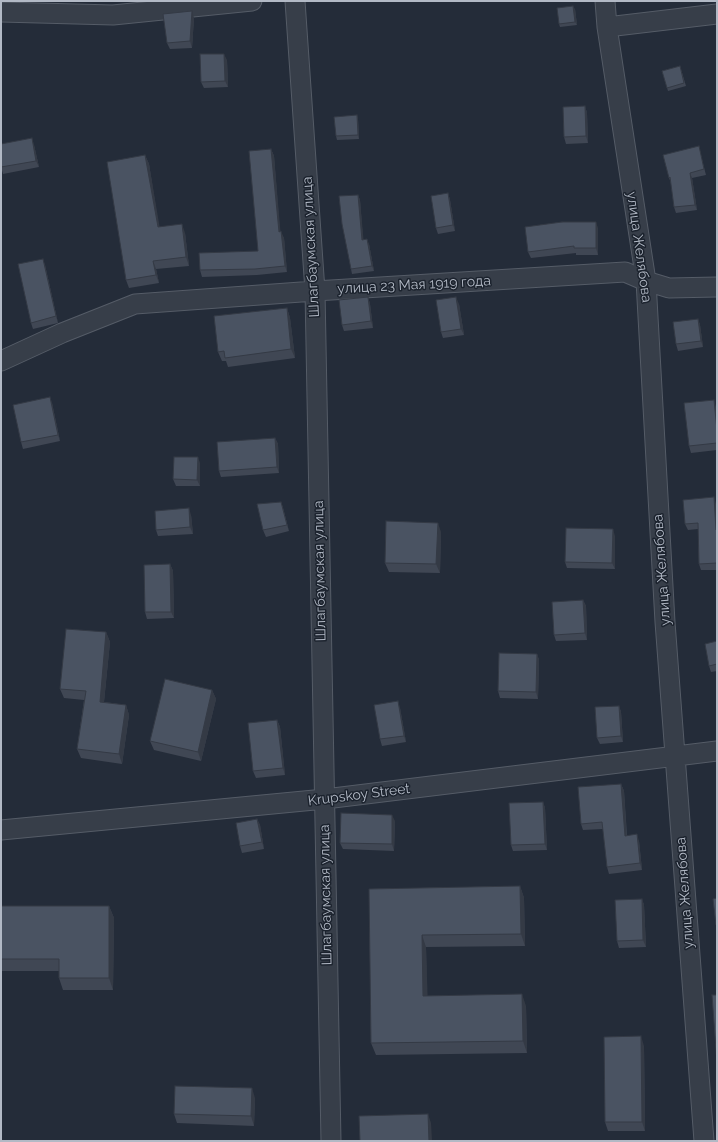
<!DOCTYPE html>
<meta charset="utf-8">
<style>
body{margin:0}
#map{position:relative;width:718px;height:1142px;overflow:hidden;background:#242c39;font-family:Raleway,sans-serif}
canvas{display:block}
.frame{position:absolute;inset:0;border:2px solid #b2b9c5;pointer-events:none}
</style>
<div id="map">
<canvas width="718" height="1142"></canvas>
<div class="frame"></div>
</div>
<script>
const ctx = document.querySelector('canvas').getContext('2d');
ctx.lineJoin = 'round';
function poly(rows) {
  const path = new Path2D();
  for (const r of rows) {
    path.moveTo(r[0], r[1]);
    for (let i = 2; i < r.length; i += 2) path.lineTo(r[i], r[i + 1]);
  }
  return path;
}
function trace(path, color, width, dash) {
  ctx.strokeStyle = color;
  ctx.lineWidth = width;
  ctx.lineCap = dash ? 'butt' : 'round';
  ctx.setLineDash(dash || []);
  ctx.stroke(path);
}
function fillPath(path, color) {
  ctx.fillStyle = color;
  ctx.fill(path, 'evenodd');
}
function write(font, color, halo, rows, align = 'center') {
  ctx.font = font + ' Raleway,sans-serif';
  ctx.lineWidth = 3;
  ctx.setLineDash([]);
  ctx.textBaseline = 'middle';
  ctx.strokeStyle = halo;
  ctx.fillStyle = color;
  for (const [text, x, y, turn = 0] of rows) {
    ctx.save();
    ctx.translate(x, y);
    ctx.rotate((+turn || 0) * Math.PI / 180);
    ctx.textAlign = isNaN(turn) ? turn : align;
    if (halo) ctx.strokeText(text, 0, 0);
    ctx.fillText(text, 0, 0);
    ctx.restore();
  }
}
const street = poly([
 [295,1,315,291,331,1141],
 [605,1,607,27,646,281,665,622,704,1141],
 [1,12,113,15,252,1],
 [607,27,717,14],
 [1,361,62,333,135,304,315,291,625,272,646,281,669,288,717,287],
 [1,830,325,799,717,751]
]);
trace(street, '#555c67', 21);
trace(street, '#373e49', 19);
fillPath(poly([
 [575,9,577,25,560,27,559,24],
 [194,18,192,48,170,49,167,43],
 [227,60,228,87,204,88,201,82],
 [680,66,686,86,668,91,662,71],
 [585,106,587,113,588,143,566,144,564,137],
 [357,115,358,119,359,139,337,140,336,136],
 [34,145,39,167,3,174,1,167],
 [699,146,700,152,706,175,692,178,697,210,676,213,674,207,671,183,669,178],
 [271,149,274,156,280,232,284,238,287,272,257,275,202,277,200,270,258,251],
 [145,155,149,164,159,227,185,233,189,266,156,269,159,283,129,288,126,280],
 [448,193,450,200,455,231,438,234,436,228],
 [358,195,360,200,363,239,369,244,374,271,352,274,351,269],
 [598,228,598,255,576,255,576,253,531,258,528,252],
 [45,265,58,323,33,329,31,323],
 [368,297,370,304,373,328,344,331,342,325],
 [459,304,464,335,443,338,441,332],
 [287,308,290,318,295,358,228,367,226,361,222,361,218,352],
 [698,319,700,325,703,347,678,351,676,344],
 [52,403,60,441,23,449,21,442],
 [716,407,717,450,691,453,689,446],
 [275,438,278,444,279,473,221,477,219,471],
 [200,463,200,486,176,486,173,479],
 [281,502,283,508,289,531,266,537,263,530],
 [716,504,717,516,717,570,701,570,699,564,698,529,688,530,685,524],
 [191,515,193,534,158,536,156,530],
 [441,532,440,573,389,572,385,563],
 [615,536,615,569,567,568,565,562],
 [170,564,173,571,174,618,147,619,145,612],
 [583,600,586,606,587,640,556,641,554,635],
 [106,632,110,642,104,702,126,705,129,715,122,764,81,758,77,749,84,700,64,698,60,689],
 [717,641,717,671,711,672,709,666],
 [537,654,539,660,538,699,500,698,498,691],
 [212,690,216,699,201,761,154,750,150,741],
 [619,706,621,712,623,742,600,744,597,738],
 [400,708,406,742,382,746,380,739],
 [277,720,280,727,285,775,256,778,253,771],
 [621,784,624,791,627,835,639,841,642,870,609,874,607,867,603,829,583,830,581,824],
 [543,802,545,808,547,850,513,851,511,845],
 [257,819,260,825,264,849,242,853,240,846],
 [395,821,394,851,343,849,340,843],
 [520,886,524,898,525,946,426,947,427,996,526,1006,527,1053,376,1055,371,1043,369,889],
 [642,899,644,905,646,947,619,948,617,941],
 [1,906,109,906,114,918,113,990,63,990,59,978,59,971,1,971],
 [644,1046,645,1131,608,1131,605,1122],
 [255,1098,254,1126,177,1123,174,1114]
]), '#404754');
fillPath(poly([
 [573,6,575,9,577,25,575,22],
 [192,11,194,18,192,48,190,41],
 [224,54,227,60,228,87,225,81],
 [585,106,587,113,588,143,586,136],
 [357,115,358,119,359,139,358,135],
 [32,138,34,145,39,167,36,161],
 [271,149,274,156,281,238,279,232],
 [145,155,149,164,161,235,158,227],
 [690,173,692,178,697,210,695,205],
 [448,193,450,200,455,231,453,225],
 [358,195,360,200,364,245,362,240],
 [596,222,598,228,598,255,596,248],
 [182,224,185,233,189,266,186,257],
 [281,231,284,238,287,272,285,266],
 [367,239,369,244,374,271,372,266],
 [43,259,45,265,58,323,56,316],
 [153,261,156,269,159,283,156,275],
 [368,297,370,304,373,328,371,321],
 [456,297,459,304,464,335,461,329],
 [287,308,290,318,295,358,291,349],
 [698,319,700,325,703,347,701,341],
 [50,397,52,403,60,441,58,435],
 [714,400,716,407,717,430],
 [275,438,278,444,279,473,277,467],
 [198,457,200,463,200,486,197,480],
 [714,497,716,504,717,516,717,532,716,530],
 [281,502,283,508,289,531,287,525],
 [189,508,191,515,193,534,190,527],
 [438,523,441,532,440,573,436,564],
 [613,529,615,536,615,569,612,563],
 [170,564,173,571,174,618,171,612],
 [583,600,586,606,587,640,585,633],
 [106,632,110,642,103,711,100,702],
 [537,654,539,660,538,699,536,692],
 [212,690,216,699,201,761,198,752],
 [398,701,400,708,406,742,404,736],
 [126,705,129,715,122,764,119,754],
 [619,706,621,712,623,742,621,736],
 [277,720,280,727,285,775,283,768],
 [621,784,624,791,627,842,625,836],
 [543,802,545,808,547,850,545,844],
 [392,815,395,821,394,851,392,844],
 [257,819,260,825,264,849,262,842],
 [637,834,639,841,642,870,640,863],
 [520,886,524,898,525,946,521,934],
 [642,899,644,905,646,947,643,940],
 [109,906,114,918,113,990,109,978],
 [422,935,426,947,428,1008,423,996],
 [522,994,526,1006,527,1053,523,1041],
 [641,1036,644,1046,645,1131,642,1122],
 [252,1088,255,1098,254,1126,251,1116],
 [428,1114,431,1123,432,1141,429,1141]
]), '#343a45');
const building = poly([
 [573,6,575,22,559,24,557,8,573,6],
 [192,11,190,41,167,43,163,14,192,11],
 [200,54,224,54,225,81,201,82,200,54],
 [680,66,684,83,667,88,662,71,680,66],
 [585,106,586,136,564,137,563,107,585,106],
 [357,115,358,135,336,136,334,117,357,115],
 [32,138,36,161,1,167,1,144,32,138],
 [699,146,704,169,690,173,695,205,674,207,670,177,669,178,663,155,699,146],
 [271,149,279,232,281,231,285,266,255,269,200,270,199,253,258,251,249,151,271,149],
 [145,155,158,227,182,224,186,257,153,261,156,275,126,280,107,162,145,155],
 [448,193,453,225,436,228,431,196,448,193],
 [358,195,362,240,367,239,372,266,351,269,342,224,339,196,358,195],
 [562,222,596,222,596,248,574,248,574,246,528,252,525,227,562,222],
 [43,259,56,316,31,323,18,264,43,259],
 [368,297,371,321,342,325,339,300,368,297],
 [456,297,461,329,441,332,436,300,456,297],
 [287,308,291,349,225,358,224,351,218,352,214,316,287,308],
 [698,319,701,341,676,344,673,322,698,319],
 [50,397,58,435,21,442,13,405,50,397],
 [714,400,717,430,717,443,689,446,684,403,714,400],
 [275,438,277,467,219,471,217,442,275,438],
 [174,457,198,457,197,480,173,479,174,457],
 [714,497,716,530,717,530,717,563,699,564,698,523,685,524,683,500,714,497],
 [281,502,287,525,263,530,257,504,281,502],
 [189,508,190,527,156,530,155,511,189,508],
 [386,521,438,523,436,564,385,563,386,521],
 [566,528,613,529,612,563,565,562,566,528],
 [170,564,171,612,145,612,144,565,170,564],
 [583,600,585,633,554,635,552,602,583,600],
 [66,629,106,632,100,702,126,705,119,754,77,749,86,691,60,689,66,629],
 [717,641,717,664,709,666,705,644,717,641],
 [499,653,537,654,536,692,498,691,499,653],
 [165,679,212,690,198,752,150,741,165,679],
 [398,701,404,736,380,739,374,705,398,701],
 [619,706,621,736,597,738,595,707,619,706],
 [277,720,283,768,253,771,248,723,277,720],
 [621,784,625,836,637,834,640,863,607,867,602,822,581,824,578,787,621,784],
 [543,802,545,844,511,845,509,803,543,802],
 [341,813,392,815,392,844,340,843,341,813],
 [257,819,262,842,240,846,236,823,257,819],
 [520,886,521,934,422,935,423,996,522,994,523,1041,371,1043,369,889,520,886],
 [717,898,717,925,716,925,713,899,717,898],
 [642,899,643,940,617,941,615,900,642,899],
 [1,906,109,906,109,978,59,978,59,959,1,959,1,906],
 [712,995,717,995,717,1063,712,995],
 [641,1036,642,1122,605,1122,604,1037,641,1036],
 [175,1086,252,1088,251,1116,174,1114,175,1086],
 [428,1114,429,1141,360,1141,359,1116,428,1114]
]);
fillPath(building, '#4a5362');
trace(building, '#343a45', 1);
write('14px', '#b2b9c5', '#1c232e', [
 ["Шлагбаумская улица",311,247,-93],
 ["улица Желябова",639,247,82],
 ["улица 23 Мая 1919 года",414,285,-3],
 ["улица Желябова",662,570,-94],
 ["Шлагбаумская улица",320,571,-91],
 ["Krupskoy Street",359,795,-7],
 ["улица Желябова",685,893,-94],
 ["Шлагбаумская улица",326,895,-91]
]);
</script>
